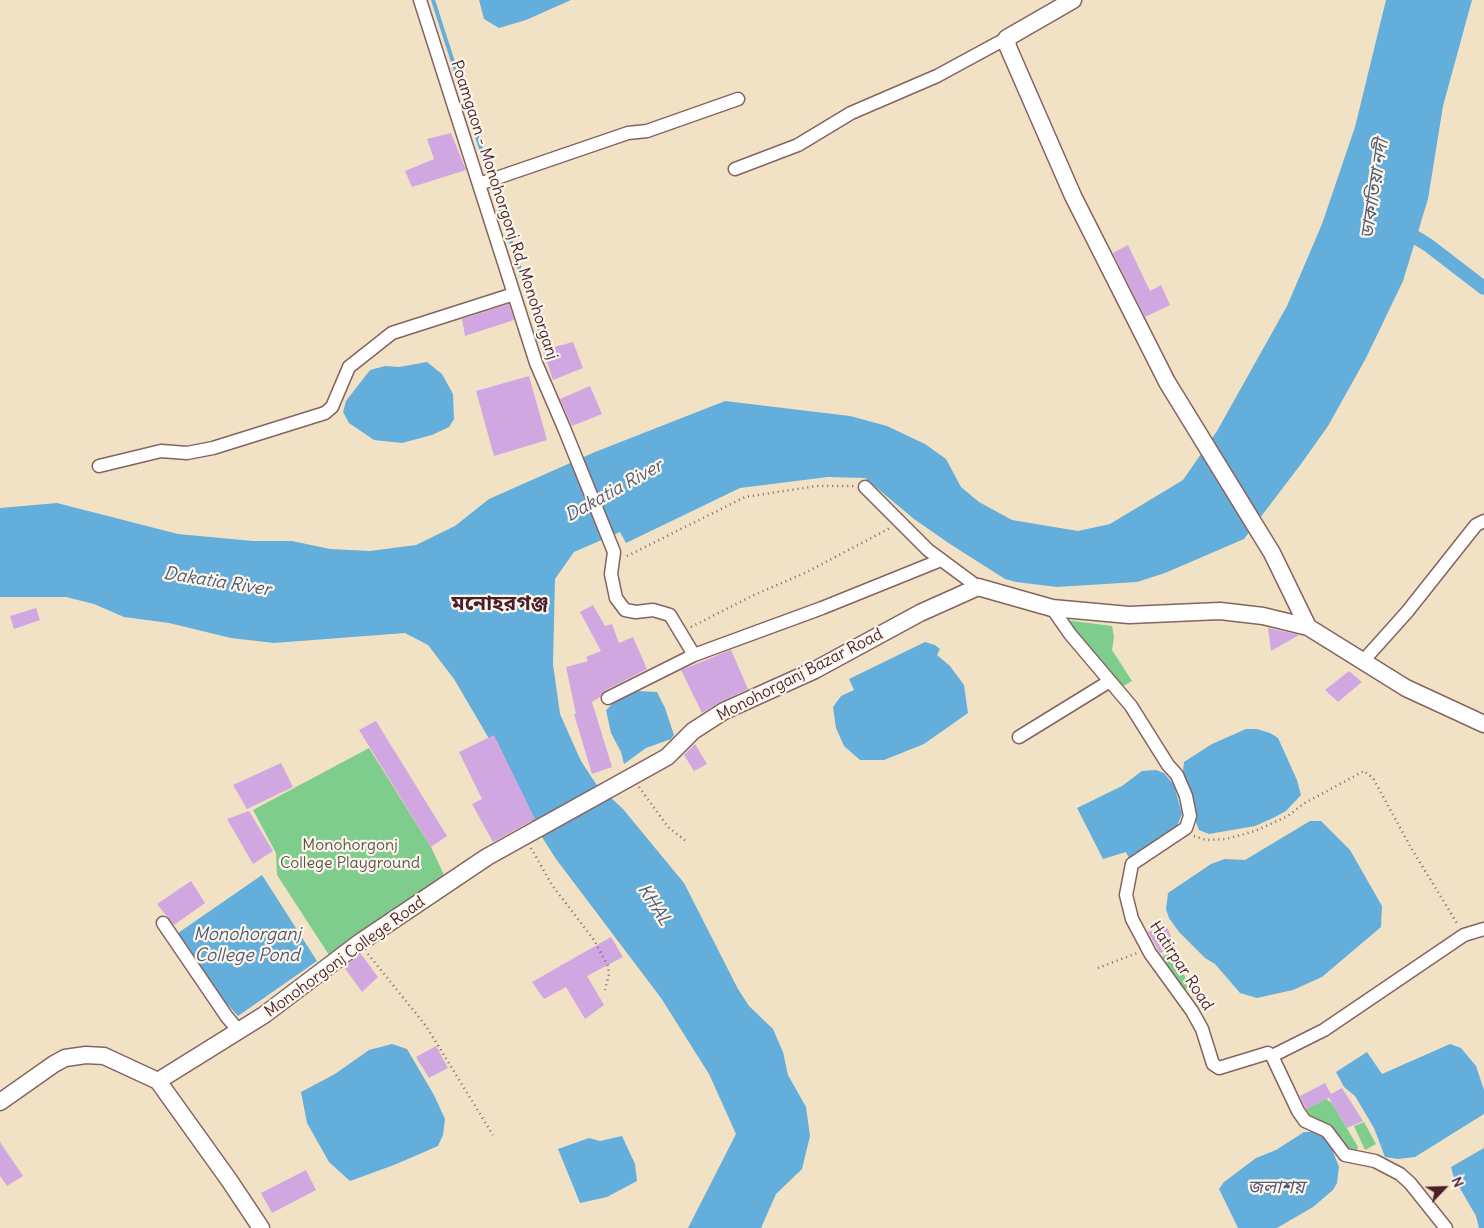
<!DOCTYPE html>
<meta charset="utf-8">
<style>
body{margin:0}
#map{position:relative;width:1484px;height:1228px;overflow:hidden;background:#f2e2c5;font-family:Delius,sans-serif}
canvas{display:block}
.north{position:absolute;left:1419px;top:1163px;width:50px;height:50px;-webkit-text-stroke:4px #fbf7ec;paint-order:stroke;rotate:66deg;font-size:14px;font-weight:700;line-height:20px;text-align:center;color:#4a1f2b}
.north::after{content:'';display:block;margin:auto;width:18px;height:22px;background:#4a1f2b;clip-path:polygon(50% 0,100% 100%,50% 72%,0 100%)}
</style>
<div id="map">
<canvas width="1484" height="1228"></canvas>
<div class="north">N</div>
</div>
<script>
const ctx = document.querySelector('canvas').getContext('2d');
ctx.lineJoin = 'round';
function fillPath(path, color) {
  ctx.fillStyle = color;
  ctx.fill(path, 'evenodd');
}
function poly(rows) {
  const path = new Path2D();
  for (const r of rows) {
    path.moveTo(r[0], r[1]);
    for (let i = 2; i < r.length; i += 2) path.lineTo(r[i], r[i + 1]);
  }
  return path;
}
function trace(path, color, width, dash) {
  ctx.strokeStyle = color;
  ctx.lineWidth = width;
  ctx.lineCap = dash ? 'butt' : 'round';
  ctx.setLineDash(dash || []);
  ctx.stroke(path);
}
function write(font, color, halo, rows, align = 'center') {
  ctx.font = font + ' Delius,"Noto Sans Bengali",sans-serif';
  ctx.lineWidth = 4.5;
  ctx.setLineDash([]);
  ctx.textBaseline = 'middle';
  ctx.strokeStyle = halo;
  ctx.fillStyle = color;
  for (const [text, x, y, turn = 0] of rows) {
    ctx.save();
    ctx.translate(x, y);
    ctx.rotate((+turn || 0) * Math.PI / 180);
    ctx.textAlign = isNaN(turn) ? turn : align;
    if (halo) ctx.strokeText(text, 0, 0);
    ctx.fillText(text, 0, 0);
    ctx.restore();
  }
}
fillPath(poly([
 [1065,620,1112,626,1114,637,1112,650,1132,681,1118,689],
 [369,748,431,847,445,877,329,955,277,875,276,853,253,810],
 [1168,953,1191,985,1184,991,1159,959],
 [1326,1099,1332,1103,1358,1147,1356,1152,1340,1161,1334,1149,1306,1109],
 [1364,1122,1376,1144,1365,1150,1354,1126]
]), '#7fcd8c');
fillPath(poly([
 [479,0,571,0,526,20,499,28,484,19],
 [1386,0,1472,0,1443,106,1428,199,1403,281,1366,358,1328,426,1301,464,1244,539,1165,573,1137,582,1057,587,1016,582,1005,579,950,544,914,519,865,478,828,477,740,488,626,543,620,532,574,552,555,579,553,664,560,714,581,761,596,784,623,809,684,883,738,989,749,1006,773,1029,783,1052,788,1075,806,1107,810,1136,802,1169,776,1194,761,1228,688,1228,736,1134,709,1074,661,998,556,859,533,823,501,759,454,679,428,645,405,633,274,643,231,638,169,623,124,617,94,604,66,597,0,597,0,508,57,503,178,534,253,541,292,541,330,549,370,551,416,545,455,526,489,499,595,452,725,401,850,416,887,426,925,444,946,459,961,487,979,502,1012,520,1078,531,1110,524,1183,480,1217,431,1287,306,1322,224,1355,127],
 [427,362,442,374,453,394,454,419,449,427,432,435,402,443,374,440,349,423,343,412,346,401,370,370,385,366,399,367],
 [925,642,935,645,940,649,937,655,950,666,964,685,968,713,924,744,884,760,860,760,844,746,836,728,833,707,841,696,854,690,849,679],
 [638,691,657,692,665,708,674,735,671,739,646,748,624,764,621,752,611,733,606,710,619,698],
 [1246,729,1257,729,1270,733,1278,738,1297,780,1301,795,1286,811,1273,818,1255,826,1209,834,1199,830,1195,820,1194,804,1183,771,1184,762,1212,744],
 [1156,770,1164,773,1174,785,1182,814,1176,829,1129,858,1126,852,1103,859,1077,808,1122,786,1142,771],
 [1310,821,1321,821,1350,850,1382,906,1381,927,1322,977,1293,990,1257,998,1240,993,1215,964,1205,958,1179,932,1169,918,1166,909,1168,893,1211,864,1225,859,1245,860],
 [262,875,317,961,238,1016,220,996,178,933],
 [392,1044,407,1049,434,1095,445,1119,443,1135,438,1146,394,1165,350,1181,329,1162,307,1123,301,1092,335,1074,369,1050],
 [1450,1044,1461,1048,1476,1066,1484,1090,1484,1114,1415,1157,1398,1159,1385,1157,1374,1128,1355,1096,1344,1087,1336,1072,1367,1052,1382,1074],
 [1304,1132,1314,1132,1325,1138,1332,1149,1339,1167,1337,1183,1333,1190,1313,1207,1277,1228,1238,1228,1219,1189,1224,1182,1256,1158,1276,1150],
 [622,1136,635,1164,637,1181,607,1197,580,1203,558,1149,589,1138,600,1141],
 [1484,1148,1484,1228,1479,1228,1476,1216,1454,1178,1451,1167]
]), '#64aedc');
trace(poly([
 [433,0,542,338]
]), '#64aedc', 4);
trace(poly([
 [1400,228,1428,245,1484,288]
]), '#64aedc', 14);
fillPath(poly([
 [451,133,466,170,412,187,405,171,434,159,427,139],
 [1128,245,1150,291,1161,285,1170,305,1145,317,1113,253],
 [509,304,514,320,465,336,462,319],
 [573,342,583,368,553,380,543,350],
 [529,376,547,440,494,456,476,391],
 [590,386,602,414,572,426,560,399],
 [593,605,605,626,612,624,619,643,633,637,647,669,604,691,600,697,592,702,612,767,592,774,574,714,576,714,566,667,588,661,586,657,601,651,580,612],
 [36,608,40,620,14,629,10,616],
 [1268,628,1299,635,1271,651],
 [731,650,748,689,720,702,702,713,681,670],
 [1349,671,1362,682,1338,702,1325,690],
 [376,721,447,836,431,847,359,730],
 [494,735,535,819,493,842,472,804,482,799,459,752],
 [695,744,707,764,694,771,684,755],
 [281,763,293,787,247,809,233,785],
 [249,811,273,851,253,864,227,819],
 [191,881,205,903,174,925,157,904],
 [1166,925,1176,947,1160,953,1148,932],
 [611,937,623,957,587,976,604,1005,585,1019,566,987,544,999,532,982],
 [361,954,378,977,362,992,344,967],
 [436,1046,448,1068,429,1078,416,1057],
 [1325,1083,1331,1094,1342,1088,1363,1121,1347,1128,1329,1098,1306,1109,1300,1096],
 [0,1142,23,1176,7,1186,0,1176],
 [306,1170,316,1190,272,1213,261,1193]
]), '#d1a7e1');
const minor = poly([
 [420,0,536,363,564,428,614,552,611,574,616,598,625,610,636,612,653,610,670,615,694,655],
 [735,169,798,145,851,113,937,76,1007,38],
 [479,184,628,133,647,131,738,99],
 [99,466,161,451,187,453,213,448,325,413,332,407,349,367,392,333,514,294],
 [865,487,928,550,978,587],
 [1052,608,1070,634,1131,706,1168,765,1177,775,1186,796,1190,816,1186,828,1132,864,1126,895,1132,919,1150,953,1192,1011,1202,1029,1213,1064,1219,1068,1268,1053,1272,1056,1298,1111,1305,1121,1327,1131,1345,1155,1375,1161,1400,1174,1410,1183,1446,1228],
 [1364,660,1407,612,1476,525,1484,521],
 [608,698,694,655,822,608,941,560],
 [1019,737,1110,681],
 [163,923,227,1017,239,1031],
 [1272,1056,1324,1030,1464,935,1484,929]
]);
const tertiary = poly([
 [1073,0,1007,38,1008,47,1073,196,1167,382,1272,553,1308,627],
 [158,1081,264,1015,359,943,487,857,667,757,693,731,724,711,815,670,920,613,978,587,1052,608,1129,615,1220,611,1263,616,1308,627,1406,688,1484,724],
 [158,1081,229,1180,261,1228],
 [0,1102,54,1064,65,1058,86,1055,104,1056,158,1081]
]);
trace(minor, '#856361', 15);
trace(tertiary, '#856361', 19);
trace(poly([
 [627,556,745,497,817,486,854,486],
 [691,627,756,594,805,573,890,528],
 [639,787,668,827,686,841],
 [1194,836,1206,840,1226,839,1255,831,1288,816,1303,804,1364,771,1373,778,1410,846,1458,925],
 [531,848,552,885,594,940,608,966,609,974,605,990],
 [368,954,426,1026,493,1135],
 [1098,968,1137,953]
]), '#856361', 2.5, [1, 4]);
trace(minor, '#fff', 12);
trace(tertiary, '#fff', 16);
write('16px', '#4a1f2b', '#fbf7ec', [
 ["Poamgaon - Monohorgonj Rd, Monohorganj",504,210,72],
 ["Monohorganj Bazar Road",800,675,-27],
 ["Monohorgonj College Road",345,957,-36],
 ["Hatirpar Road",1181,966,57]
]);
write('16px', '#5a5348', '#fbf7ec', [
 ["Monohorgonj",350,845],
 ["College Playground",350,863]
]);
write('italic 18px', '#545872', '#fbf7ec', [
 ["ডাকাতিয়া নদী",1375,189,-81],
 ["Dakatia River",614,491,-29],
 ["Dakatia River",217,582,9],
 ["KHAL",654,905,57],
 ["Monohorganj",247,935],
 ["College Pond",247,956],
 ["জলাশয়",1276,1188]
]);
write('bold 21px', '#4a1f2b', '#fbf7ec', [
 ["মনোহরগঞ্জ",500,604]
]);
</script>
